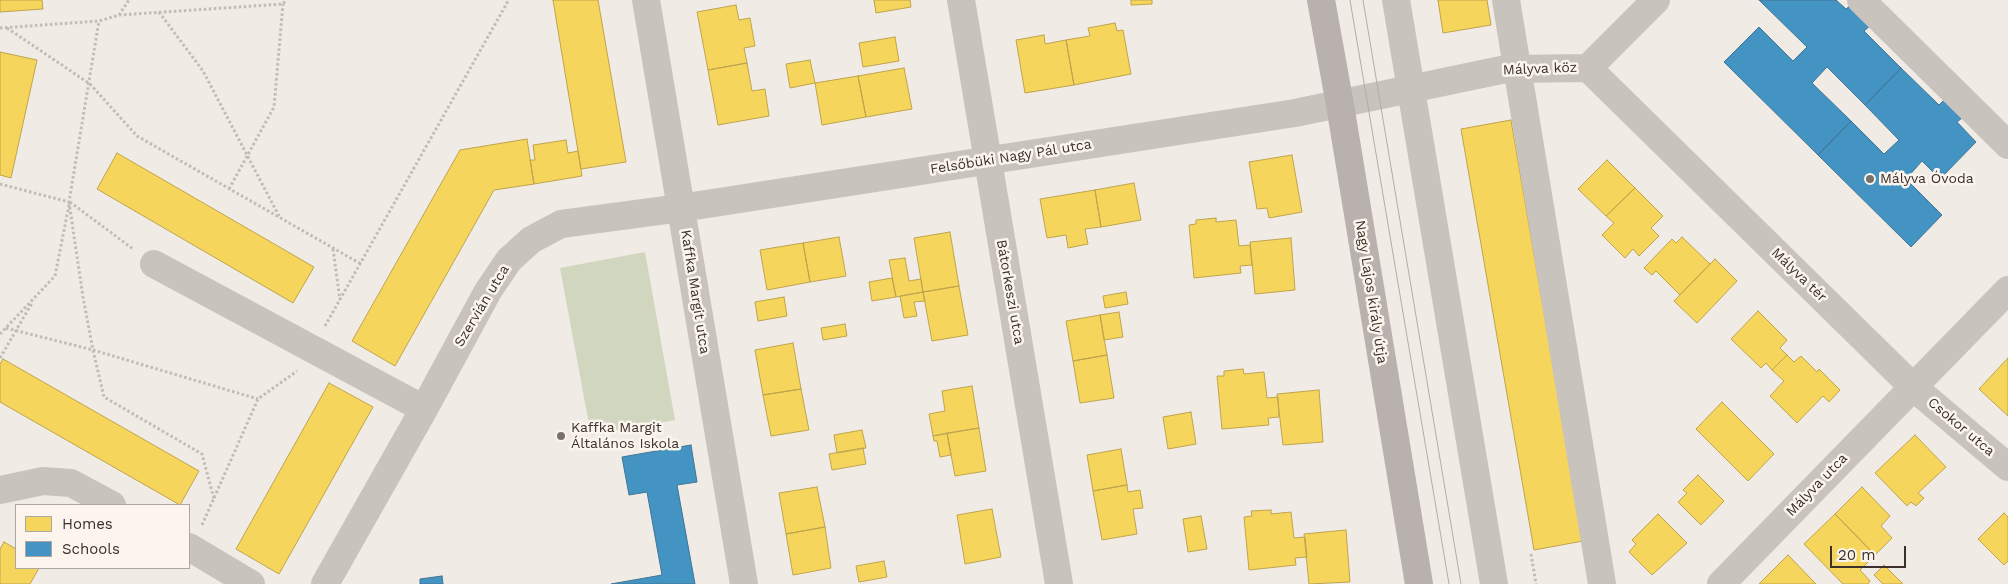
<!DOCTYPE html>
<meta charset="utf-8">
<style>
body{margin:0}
#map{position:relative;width:2008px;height:584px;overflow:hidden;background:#f0ebe5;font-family:"Work Sans",sans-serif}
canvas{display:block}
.legend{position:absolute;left:15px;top:504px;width:175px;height:65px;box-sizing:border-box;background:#fbf5ee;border:1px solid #aea6a0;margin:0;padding:6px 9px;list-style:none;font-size:15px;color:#3b302b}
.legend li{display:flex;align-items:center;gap:10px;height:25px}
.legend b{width:25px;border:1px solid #aea6a0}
.scale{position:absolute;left:1830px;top:546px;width:76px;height:22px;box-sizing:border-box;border:2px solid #3b302b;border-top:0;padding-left:6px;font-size:15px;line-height:18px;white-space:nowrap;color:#3b302b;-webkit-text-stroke:4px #fbf5ee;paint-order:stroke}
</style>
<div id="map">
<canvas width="2008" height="584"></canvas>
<ul class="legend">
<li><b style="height:14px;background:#f6d55c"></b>Homes</li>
<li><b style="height:14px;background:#4393c3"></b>Schools</li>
</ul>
<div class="scale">20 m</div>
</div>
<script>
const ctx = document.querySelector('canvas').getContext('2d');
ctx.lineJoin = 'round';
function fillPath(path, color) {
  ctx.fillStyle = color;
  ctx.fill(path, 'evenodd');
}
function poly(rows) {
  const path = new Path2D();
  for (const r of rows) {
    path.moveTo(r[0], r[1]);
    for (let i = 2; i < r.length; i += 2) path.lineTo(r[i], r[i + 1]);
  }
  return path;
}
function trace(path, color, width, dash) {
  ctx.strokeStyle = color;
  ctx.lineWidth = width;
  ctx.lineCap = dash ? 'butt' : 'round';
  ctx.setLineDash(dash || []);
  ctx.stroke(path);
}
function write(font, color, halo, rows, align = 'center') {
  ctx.font = font + ' "Work Sans",sans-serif';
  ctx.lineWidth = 5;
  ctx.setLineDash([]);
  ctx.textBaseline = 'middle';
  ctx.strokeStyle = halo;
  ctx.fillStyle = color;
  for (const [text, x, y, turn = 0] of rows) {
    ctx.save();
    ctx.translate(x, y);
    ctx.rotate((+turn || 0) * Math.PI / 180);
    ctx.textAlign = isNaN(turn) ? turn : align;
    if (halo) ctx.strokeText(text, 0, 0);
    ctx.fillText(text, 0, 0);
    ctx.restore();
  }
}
fillPath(poly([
 [645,252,675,420,591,435,560,268]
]), '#d1d6bf');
const homes = poly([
 [0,0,42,0,43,9,0,12,0,0],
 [553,0,598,0,626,162,581,169,553,0],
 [874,0,910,0,911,7,876,13,874,0],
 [1131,0,1152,0,1152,4,1131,5,1131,0],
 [1438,0,1487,0,1491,25,1443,33,1438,0],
 [736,5,739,20,750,18,755,46,744,48,747,63,708,70,697,12,736,5],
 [1115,23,1117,31,1123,30,1131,74,1074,85,1066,40,1090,36,1088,28,1115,23],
 [1044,35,1045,44,1066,40,1074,85,1025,93,1016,40,1044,35],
 [895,37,899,61,863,67,859,43,895,37],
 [0,52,37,60,11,178,0,175,0,52],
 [810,60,815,83,790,88,786,64,810,60],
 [747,63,752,91,765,89,769,116,718,125,708,70,747,63],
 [904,68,912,109,866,117,858,76,904,68],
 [858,76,866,117,822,125,815,83,858,76],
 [1511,120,1583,541,1534,550,1461,129,1511,120],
 [527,139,534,184,494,190,395,366,352,341,460,150,527,139],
 [566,140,568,153,578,151,582,176,534,184,530,160,535,160,533,145,566,140],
 [117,153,314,267,293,303,97,189,117,153],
 [1292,155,1302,212,1269,218,1267,208,1257,209,1249,162,1292,155],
 [1607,160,1635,188,1606,216,1578,189,1607,160],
 [1134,183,1141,220,1101,227,1095,190,1134,183],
 [1635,188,1663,216,1651,228,1659,236,1639,256,1633,249,1625,258,1602,235,1614,223,1606,216,1635,188],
 [1095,190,1101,227,1085,229,1088,244,1068,248,1066,235,1047,238,1040,199,1095,190],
 [1216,218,1216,222,1236,220,1239,246,1250,245,1252,265,1240,266,1241,273,1194,278,1189,225,1196,224,1196,220,1216,218],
 [950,232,959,286,923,292,914,238,950,232],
 [839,237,846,276,810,282,803,243,839,237],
 [1682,237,1710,264,1680,295,1656,271,1652,275,1644,268,1672,239,1676,243,1682,237],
 [1291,238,1295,290,1255,294,1250,242,1291,238],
 [803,243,810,282,767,290,760,250,803,243],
 [905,258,909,281,921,279,923,292,896,297,889,260,905,258],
 [1715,259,1737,281,1697,323,1674,301,1715,259],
 [892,278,896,297,872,301,869,282,892,278],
 [959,286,968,335,932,341,923,292,959,286],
 [923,292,925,301,914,302,917,316,904,318,900,296,923,292],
 [1126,292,1128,304,1105,308,1103,296,1126,292],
 [784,297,787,316,758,321,755,302,784,297],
 [1758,311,1787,340,1780,348,1787,355,1772,370,1766,363,1761,368,1731,339,1758,311],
 [1119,312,1123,337,1104,340,1100,315,1119,312],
 [1100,315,1107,355,1073,361,1066,321,1100,315],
 [845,324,847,336,823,340,821,328,845,324],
 [793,343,801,389,763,395,755,350,793,343],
 [1107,355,1114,398,1080,403,1073,361,1107,355],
 [1787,355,1794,362,1801,356,1817,372,1819,369,1840,390,1829,402,1823,396,1797,423,1770,396,1784,381,1772,370,1787,355],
 [2008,358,2008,416,1979,389,2008,358],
 [3,359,199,471,180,505,0,402,0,364,3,359],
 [1243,369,1244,374,1264,372,1267,398,1278,397,1279,417,1268,418,1269,425,1222,429,1217,376,1224,376,1224,371,1243,369],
 [329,383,373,407,279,574,236,549,329,383],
 [972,386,979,428,933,436,929,414,945,411,942,391,972,386],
 [801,389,809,430,771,436,763,395,801,389],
 [1319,390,1323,442,1283,445,1277,394,1319,390],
 [1722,402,1774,454,1748,481,1696,429,1722,402],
 [1191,412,1196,444,1168,449,1163,417,1191,412],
 [979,428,986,471,955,476,947,433,979,428],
 [862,430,866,448,837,453,834,435,862,430],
 [947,433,951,455,940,457,937,441,934,441,933,436,947,433],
 [1915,435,1946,467,1918,493,1924,498,1916,506,1911,502,1907,506,1875,473,1915,435],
 [863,448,866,464,832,470,829,454,863,448],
 [1121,449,1127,485,1093,491,1087,455,1121,449],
 [1698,475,1724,501,1701,525,1678,502,1687,493,1683,490,1698,475],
 [1127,485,1128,492,1140,490,1143,508,1133,509,1137,534,1102,540,1093,491,1127,485],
 [817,487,825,527,786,534,779,493,817,487],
 [1862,487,1890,516,1881,526,1892,538,1875,555,1835,514,1862,487],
 [992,509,1001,557,965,564,957,515,992,509],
 [1271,510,1271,514,1291,512,1294,538,1305,537,1307,557,1295,558,1296,565,1249,570,1244,517,1252,516,1251,511,1271,510],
 [2004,513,2008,517,2008,561,2004,565,1978,539,2004,513],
 [1658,514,1687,543,1652,575,1629,552,1636,544,1632,540,1658,514],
 [1835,514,1875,555,1860,570,1870,581,1868,584,1843,584,1804,544,1835,514],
 [1201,516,1207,549,1188,552,1183,519,1201,516],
 [825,527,831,568,793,575,786,534,825,527],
 [1346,530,1350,582,1309,584,1304,534,1346,530],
 [4,542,16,549,16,568,39,568,30,584,0,584,0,549,4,542],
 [1788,555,1816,584,1759,584,1788,555],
 [884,561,887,577,859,582,856,566,884,561],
 [1884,565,1903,584,1883,584,1874,575,1884,565]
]);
fillPath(homes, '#f6d55c');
trace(homes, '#bea44d', 1);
const schools = poly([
 [1759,0,1836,0,1846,9,1851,5,1871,25,1864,31,1901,68,1865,105,1827,67,1812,83,1851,121,1818,155,1724,62,1759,27,1793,61,1807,47,1759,0],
 [1901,68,1939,105,1944,100,1962,118,1957,122,1976,142,1940,179,1922,161,1906,179,1942,215,1911,247,1818,155,1851,121,1884,154,1899,140,1865,105,1901,68],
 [691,445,697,482,677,485,695,584,611,584,662,575,647,492,629,495,622,457,691,445],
 [442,576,443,584,420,584,420,579,442,576]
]);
fillPath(schools, '#4393c3');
trace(schools, '#417595', 1);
trace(poly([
 [159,12,203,71,280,218],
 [119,15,283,4,286,0],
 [0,28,99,21,119,15,129,0],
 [7,28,90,84,137,136,361,264],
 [0,184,69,202,99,21],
 [229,189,274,107,283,4],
 [69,202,83,297,93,350,258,399],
 [70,202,133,249],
 [333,249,340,300],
 [325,326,507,3,507,0],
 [6,328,93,350,104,397,202,454,214,499],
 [0,334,55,276,69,205],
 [0,358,32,303],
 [202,525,258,399,297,371],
 [1531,554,1536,584]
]), '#c2bbb6', 3, [2.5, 2.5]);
trace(poly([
 [646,0,744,584],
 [961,0,1059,584],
 [1396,0,1494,584],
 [1506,0,1602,584],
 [1861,0,2008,145],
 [1588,68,1913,387,2008,467],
 [154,264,424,409],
 [0,490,43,481,71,483,112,505],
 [189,547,251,584],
 [325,584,424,409,488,291,509,260,531,240,561,224,681,208,1295,113,1506,69,1588,68,1656,0],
 [1721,584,2008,290]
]), '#c9c3be', 28);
trace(poly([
 [1321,0,1340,105,1419,584]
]), '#b8b1ad', 28);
trace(poly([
 [1350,0,1449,584],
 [1363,0,1461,584]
]), '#b1aca8', 1);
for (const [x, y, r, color] of [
 [1870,179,5,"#7a716c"],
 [561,436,5,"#7a716c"]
]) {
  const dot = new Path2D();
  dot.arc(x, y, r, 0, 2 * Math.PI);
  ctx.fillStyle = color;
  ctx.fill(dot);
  trace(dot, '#fbf5ee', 2);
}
write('14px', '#3b302b', '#fbf5ee', [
 ["Mályva köz",1540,69,-2],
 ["Felsőbüki Nagy Pál utca",1011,157,-9],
 ["Mályva tér",1799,275,44],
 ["Kaffka Margit utca",695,292,81],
 ["Bátorkeszi utca",1010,292,80],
 ["Nagy Lajos király útja",1371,292,81],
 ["Szervián utca",482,306,-59],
 ["Csokor utca",1961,427,40],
 ["Mályva utca",1817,485,-46]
]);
write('14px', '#3b302b', '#fbf5ee', [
 ["Mályva Óvoda",1880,179],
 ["Kaffka Margit",571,428],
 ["Általános Iskola",571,444]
], 'left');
</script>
